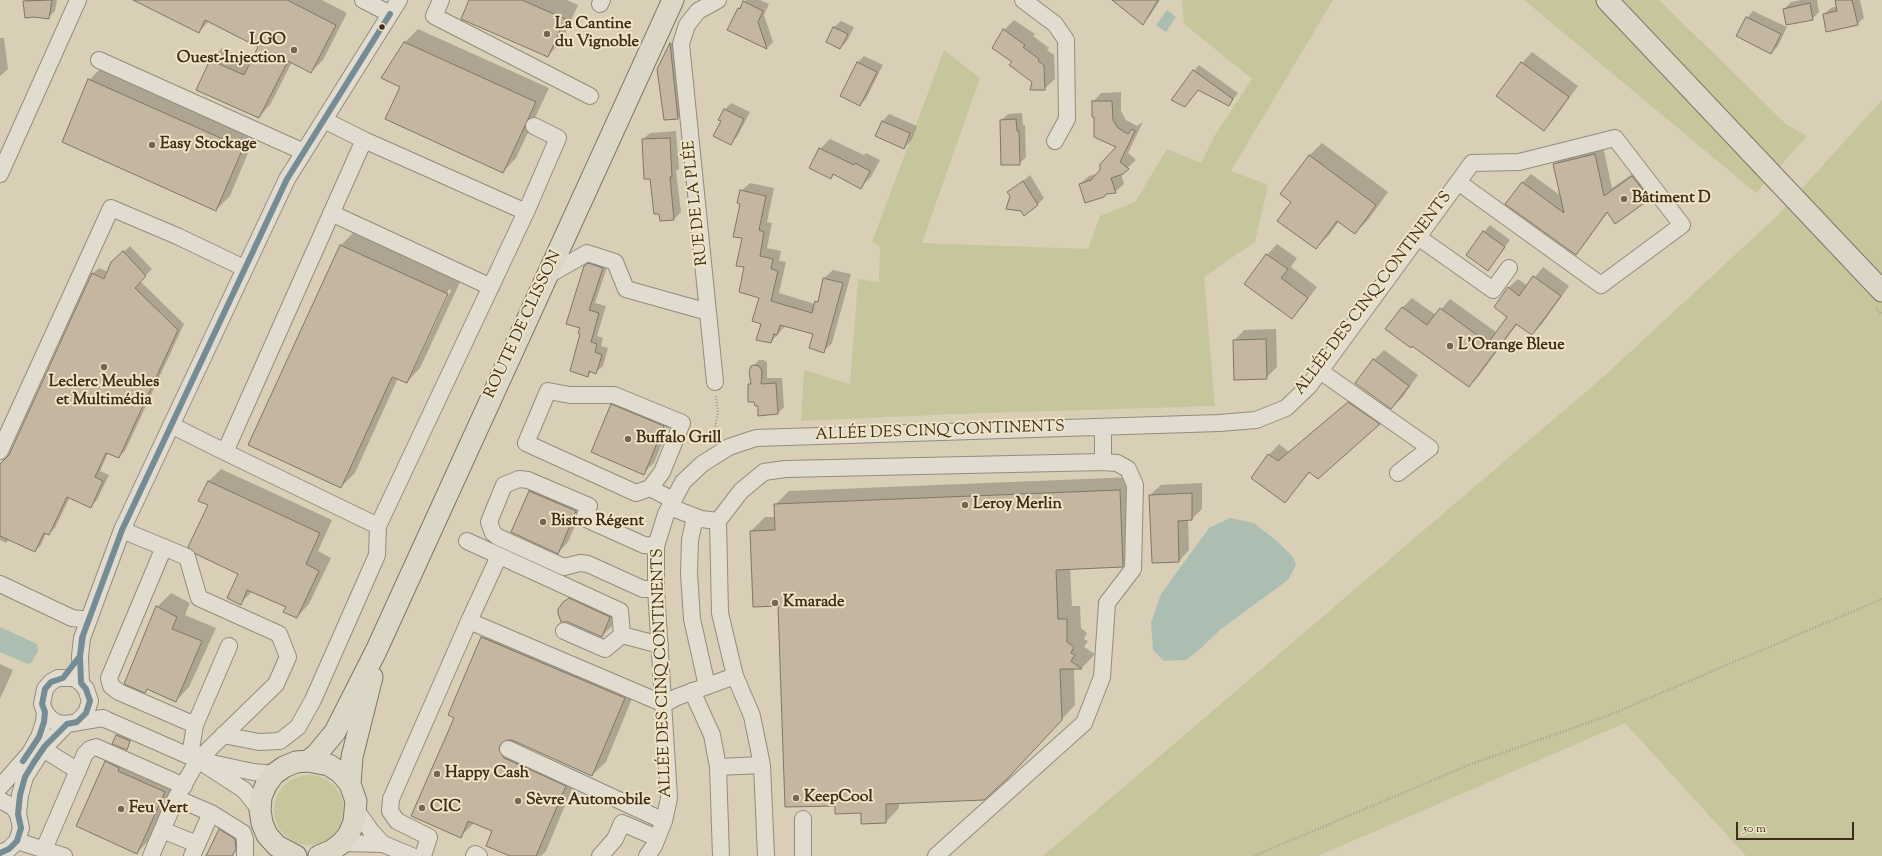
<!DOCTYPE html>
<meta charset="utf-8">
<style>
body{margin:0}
#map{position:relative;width:1882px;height:856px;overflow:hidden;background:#d9cfb6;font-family:"Sorts Mill Goudy",serif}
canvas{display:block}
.scale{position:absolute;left:1736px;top:822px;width:118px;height:18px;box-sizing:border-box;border:2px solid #3f2c1d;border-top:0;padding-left:5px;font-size:12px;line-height:14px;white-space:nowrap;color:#3f2c1d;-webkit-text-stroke:3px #efe4c6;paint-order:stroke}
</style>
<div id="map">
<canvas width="1882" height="856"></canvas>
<div class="scale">50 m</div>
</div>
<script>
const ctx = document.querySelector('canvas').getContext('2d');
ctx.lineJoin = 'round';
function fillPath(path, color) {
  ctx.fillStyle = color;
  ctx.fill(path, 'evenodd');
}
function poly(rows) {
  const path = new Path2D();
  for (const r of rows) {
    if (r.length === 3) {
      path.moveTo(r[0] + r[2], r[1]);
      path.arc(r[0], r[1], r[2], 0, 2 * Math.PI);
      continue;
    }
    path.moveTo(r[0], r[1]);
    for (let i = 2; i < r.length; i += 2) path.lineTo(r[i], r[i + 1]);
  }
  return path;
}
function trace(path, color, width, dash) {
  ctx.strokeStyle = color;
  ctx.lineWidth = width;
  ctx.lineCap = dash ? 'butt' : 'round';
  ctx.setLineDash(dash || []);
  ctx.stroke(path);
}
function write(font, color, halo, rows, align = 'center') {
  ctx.font = font + ' "Sorts Mill Goudy",serif';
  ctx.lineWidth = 4;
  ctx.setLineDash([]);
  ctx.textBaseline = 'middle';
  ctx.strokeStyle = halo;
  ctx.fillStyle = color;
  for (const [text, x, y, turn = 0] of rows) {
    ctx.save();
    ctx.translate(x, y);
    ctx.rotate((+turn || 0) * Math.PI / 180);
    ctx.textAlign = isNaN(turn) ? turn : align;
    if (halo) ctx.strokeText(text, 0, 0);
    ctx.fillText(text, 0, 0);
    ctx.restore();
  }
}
fillPath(poly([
 [1182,0,1333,0,1231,171,1268,185,1255,242,1204,277,1215,406,955,414,801,421,804,370,850,384,858,279,879,282,880,247,872,242,944,50,980,78,922,243,1088,249,1100,216,1135,202,1167,149,1201,163,1215,135,1252,79,1184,24],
 [1524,0,1659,0,1786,124,1807,136,1756,193],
 [1882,100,1882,856,1746,856,1625,723,1318,856,1043,856,1603,377,1777,216],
 [309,810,35]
]), '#c7c59b');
fillPath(poly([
 [1167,10,1176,17,1166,32,1156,25],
 [1230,518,1254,523,1278,542,1293,557,1296,565,1288,580,1221,629,1200,649,1186,660,1164,661,1153,650,1151,623,1161,594,1209,528],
 [0,627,37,644,38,651,32,662,28,664,0,652]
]), '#acbeb1');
fillPath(poly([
 [25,0,57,0,55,11,48,18,34,16,24,1],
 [136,0,322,0,347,13,323,60,311,72,292,62,270,105,259,117,197,89,210,60,222,48,252,62,260,46,209,21,199,32],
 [470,0,567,0,578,5,561,42,548,56],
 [746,0,760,0,769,4,764,15,773,42,767,48,728,29,739,8],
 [1127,0,1160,0,1149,17,1143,23],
 [1801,0,1817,0,1819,12,1812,19,1784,9,1791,2],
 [1837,0,1860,0,1864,18,1857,24,1824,14,1831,8,1837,6],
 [1753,11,1787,27,1778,46,1771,53,1747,18],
 [1014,20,1035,34,1033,36,1049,48,1047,50,1054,55,1055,79,1044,89,1033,81,1013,62,1004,30],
 [841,21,854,27,847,41,840,48,827,41,834,27],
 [418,29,549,88,516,158,503,172,401,86,404,43],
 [0,38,4,38,8,69,0,76],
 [676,38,684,112,678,118,665,119,658,69,671,43],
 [1532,52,1578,86,1554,119,1544,129,1498,96,1522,63],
 [864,56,883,65,866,99,859,105,857,63],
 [1199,65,1238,93,1229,105,1199,89,1185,106,1194,71],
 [103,66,256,134,230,196,216,210,89,80],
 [1121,92,1121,111,1126,120,1137,126,1143,122,1128,153,1136,160,1121,174,1124,184,1115,192,1080,184,1089,176,1099,173,1117,147,1093,102,1101,93],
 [731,103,750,112,737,137,730,144,722,121,724,110],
 [1022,113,1023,125,1025,125,1026,157,1019,164,1001,120,1008,114],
 [889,114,917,126,911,141,904,148,876,135,883,121],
 [676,131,679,169,676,171,681,212,674,219,661,220,643,139,650,133],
 [830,139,864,155,866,153,880,160,871,177,861,187,835,174,830,178,820,149],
 [1322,143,1388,192,1368,220,1355,233,1339,221,1329,235,1316,248,1293,202,1309,156],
 [1603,147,1612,188,1641,168,1658,190,1649,198,1608,212,1584,245,1575,254,1522,183,1531,174,1561,196,1554,164,1562,156],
 [1030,175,1044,198,1038,204,1011,196,1009,193],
 [750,183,774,188,767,222,772,223,767,248,781,251,779,261,786,262,779,293,815,304,819,299,824,278,833,270,851,274,832,343,824,351,814,334,785,326,771,342,762,323,760,297,743,237,741,191],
 [1490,225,1510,240,1488,270,1484,232],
 [354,232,461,280,420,368,407,382,398,378,355,473,341,487,341,245],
 [449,289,451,290,415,367,413,367],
 [1277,244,1297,258,1291,267,1317,287,1302,307,1292,318,1267,255],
 [130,246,152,269,140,281,184,324,125,451,118,457,108,453,100,471,109,475,97,500,91,506,70,497,55,528,48,534,46,533,41,545,35,551,9,539,6,543,0,540,0,466,2,461,11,453,92,274,99,268,108,272,112,263],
 [592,259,609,261,595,303,606,306,597,336,603,338,601,346,608,348,603,366,596,372,592,371,588,376,581,327,584,266],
 [1543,267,1569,286,1542,324,1532,334,1518,323,1478,377,1469,386,1413,345,1387,329,1403,307,1412,298,1436,315,1450,299,1496,332,1508,316,1508,288,1518,279,1528,286],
 [1276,329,1277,367,1266,378,1234,341,1244,330],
 [1384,350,1418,375,1402,398,1391,408,1374,360],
 [759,360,763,360,767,362,767,378,782,378,784,407,778,413,759,405,749,385,752,382,752,367],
 [1359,393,1389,414,1379,424,1310,472,1285,502,1252,477,1269,455,1279,444,1289,452],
 [622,395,674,415,654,463,643,473,612,405],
 [221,469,332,520,318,551,331,558,309,604,297,617,287,606,253,591,240,603,239,574,208,482],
 [1134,477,1136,552,1122,566,1070,568,1072,606,1080,606,1081,628,1087,633,1084,639,1088,641,1084,647,1095,654,1082,668,1074,668,1075,705,1007,778,899,803,899,808,886,822,836,805,779,605,754,606,751,531,765,517,776,517,775,505,789,491],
 [540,481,586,500,568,542,558,553,512,532,529,491],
 [1202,483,1202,509,1192,519,1188,519,1189,550,1179,561,1153,562,1150,495,1161,485],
 [580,588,620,607,612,626,602,636,559,609],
 [171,593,190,603,185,615,216,628,189,687,176,701,148,689,145,692,157,607],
 [496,623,638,684,606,762,592,775,514,740,518,744,579,772,546,851,541,856,512,856,494,830,475,822,461,836,455,717,449,715,482,637],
 [0,664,13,670,0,699],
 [120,732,133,738,126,749,117,735],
 [119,748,132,754,131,757,178,778,150,839,137,853,105,762],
 [222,826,238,836,238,845,233,856,207,856]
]), '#0003');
const building = poly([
 [52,0,49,19,34,17,25,18,23,1,52,0],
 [133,0,287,0,336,25,311,73,288,61,259,118,196,90,210,60,244,75,258,47,205,20,199,33,133,0],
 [469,0,522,0,565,19,548,57,461,19,469,0],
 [1112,0,1158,0,1143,25,1112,0],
 [1835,0,1852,0,1858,25,1826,32,1823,14,1837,11,1835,0],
 [743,1,763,11,758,22,767,49,727,30,738,8,740,9,743,1],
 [1810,3,1813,20,1786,25,1783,9,1810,3],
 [1746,17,1781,34,1771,54,1736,36,1746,17],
 [833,27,848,34,840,49,826,42,833,27],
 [1003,29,1025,45,1023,47,1039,59,1038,61,1044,65,1045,90,1030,90,1032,82,1009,65,1012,62,992,48,1003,29],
 [404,42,536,102,503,173,385,119,400,87,381,78,404,42],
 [670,43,678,119,664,120,657,69,670,43],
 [857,62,877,72,860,106,840,96,857,62],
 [1521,62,1569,97,1544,131,1496,96,1521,62],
 [1193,70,1233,99,1229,106,1198,90,1185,107,1171,100,1193,70],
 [88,79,243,148,216,211,62,142,88,79],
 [1092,101,1112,101,1113,120,1118,128,1128,134,1132,129,1135,131,1120,162,1129,169,1123,174,1111,178,1116,193,1106,194,1104,197,1085,203,1079,184,1091,180,1100,170,1100,164,1116,147,1094,137,1094,117,1092,117,1092,101],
 [724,109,744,119,731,145,713,136,721,121,718,120,724,109],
 [1016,119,1017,131,1019,131,1020,165,1001,165,1000,120,1016,119],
 [882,121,910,133,904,149,875,136,882,121],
 [670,138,672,177,670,177,674,220,660,221,659,214,654,214,650,179,644,179,642,139,670,138],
 [819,148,854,165,855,163,870,171,861,189,833,174,831,179,809,168,819,148],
 [1595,154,1604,196,1632,176,1650,199,1615,224,1607,212,1576,255,1505,204,1522,182,1564,213,1553,164,1595,154],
 [1309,155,1376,205,1355,234,1337,221,1316,249,1277,221,1291,202,1280,194,1309,155],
 [1023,181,1038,205,1024,216,1021,211,1006,209,1010,196,1007,192,1023,181],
 [740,190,766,196,759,230,764,232,760,256,773,259,771,269,778,271,771,301,812,313,815,301,818,302,823,278,843,283,824,353,809,348,813,334,780,325,777,335,774,334,771,343,756,340,761,324,752,321,759,298,739,292,744,267,736,266,742,238,733,237,740,204,737,203,740,190],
 [1483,231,1505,247,1488,271,1466,255,1483,231],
 [340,245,448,294,407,383,392,377,341,488,248,445,340,245],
 [123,251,146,276,135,288,178,330,119,458,106,453,95,477,103,481,91,508,67,497,49,535,44,533,35,552,0,536,0,464,9,455,92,273,104,279,111,262,123,251],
 [1266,254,1288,269,1281,278,1308,298,1292,319,1244,284,1266,254],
 [588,263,603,268,589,310,599,313,591,342,597,344,595,352,602,355,596,374,589,371,588,377,570,371,580,334,578,333,580,328,566,324,584,266,588,263],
 [1533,276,1561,296,1532,335,1516,324,1469,387,1412,346,1411,348,1385,329,1402,307,1427,325,1440,308,1488,343,1507,317,1494,307,1508,287,1519,296,1533,276],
 [1266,339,1267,379,1234,380,1233,340,1266,339],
 [1373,359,1409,386,1391,409,1355,383,1373,359],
 [754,365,759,366,762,371,761,384,776,383,778,414,758,416,758,406,755,406,754,402,748,402,748,384,751,384,749,372,751,366,754,365],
 [1348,402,1380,424,1318,479,1309,472,1285,503,1251,478,1268,454,1278,461,1348,402],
 [611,404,664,426,644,475,591,452,611,404],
 [208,481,320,533,306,564,319,571,297,618,283,612,286,607,247,590,241,605,227,598,238,574,196,554,188,547,208,505,198,501,208,481],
 [1120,490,1123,567,1056,570,1058,619,1067,619,1067,642,1074,647,1071,653,1075,655,1071,661,1082,669,1060,669,1062,720,1008,778,984,800,886,804,886,823,861,824,861,813,835,814,835,806,785,807,778,606,753,607,750,531,775,530,774,504,1120,490],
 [529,491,576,511,558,554,511,532,529,491],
 [1192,493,1192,520,1178,521,1179,562,1152,563,1149,495,1192,493],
 [569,598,610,617,602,637,568,622,561,622,558,613,558,609,563,602,569,598],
 [156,606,177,617,172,629,202,641,176,702,147,689,145,693,124,684,156,606],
 [481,637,625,698,592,776,512,740,507,740,500,745,499,750,504,758,566,786,536,856,510,856,486,846,492,831,468,821,461,838,411,816,454,718,448,715,481,637],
 [116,735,130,741,127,750,112,744,116,735],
 [105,761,119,768,118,771,165,792,137,854,76,826,105,761],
 [219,829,235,839,236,849,232,856,206,856,219,829]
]);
fillPath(building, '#c5b6a2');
trace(building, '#7e7668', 1);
const minor = poly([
 [363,0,390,14],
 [441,0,434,16,590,96],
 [1023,0,1055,24,1066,40,1067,119,1055,141],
 [600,4,602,0],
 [99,60,304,152],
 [364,140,526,212],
 [0,174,78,0],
 [331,213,491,287],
 [1418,237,1493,290,1509,268],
 [547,276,587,253,615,262,626,289,708,312],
 [1320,371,1430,448,1398,473],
 [715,382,681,44,687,25,698,11,718,0],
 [171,425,225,452,364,140,324,120],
 [0,451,111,208,177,236,244,268],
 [225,452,378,526,526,212,558,138,534,126],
 [650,488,662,472,682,423,614,395,570,395,548,391,526,443,636,493,650,488,673,500],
 [670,507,701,519,718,521,741,491,764,472,785,469,1103,462,1103,427],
 [695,517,690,540,689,573,692,619,707,686],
 [718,521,720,613,735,676,752,716,762,765,766,856],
 [122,530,187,557,199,598,279,634,288,657,276,684,198,760,176,798,211,813,243,833,245,840,245,856],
 [467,541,620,611,622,635,660,645],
 [656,546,644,545,584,518,589,506,528,480,519,479,504,485,489,522,493,533,498,537,564,567,580,563,588,564,643,589,656,589],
 [164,547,109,678,111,686,119,692,195,725],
 [0,584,72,618,89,620],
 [469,621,499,556],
 [564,631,605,649,622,635],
 [81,683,80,656,82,638,122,530,287,179,399,0],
 [692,691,712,735,718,767,721,856],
 [77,722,86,713,90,701,86,689,81,683,74,678,58,678,51,682,45,689,42,704,45,712,50,718,57,723,67,724,103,718,107,720,198,760,244,790,260,810],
 [223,735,259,742,280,741,298,727,313,700,377,555,378,526],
 [43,749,78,771],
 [508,749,664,821],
 [190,756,195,725,229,646],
 [207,762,253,772,274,774],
 [718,767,762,765],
 [0,787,30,753,39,737,44,722,45,712],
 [0,800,13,807,18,814,21,828,17,841,9,849,0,853],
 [356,810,371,831,383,844,412,856],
 [18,814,20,795,25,777,43,749,67,724],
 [162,830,197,844],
 [17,841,64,856],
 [342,843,383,844],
 [44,849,85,754,90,749,96,747,184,786],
 [151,856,176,798],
 [192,856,211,813],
 [423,856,429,837,397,821,390,811,391,799,469,621,664,704,677,697,735,676],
 [474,856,475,854,479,856],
 [600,856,615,839,622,823,657,838],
 [647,856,654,846,664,821,669,798,656,589,656,546,666,514,683,482,702,464,729,447,756,438,1219,423,1256,420,1286,408,1309,386,1472,163,1519,162,1615,138,1682,225,1601,285,1458,182],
 [803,856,803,819],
 [936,856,1084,723,1102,677,1107,603,1133,569,1135,485,1128,469,1117,463,1103,462]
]);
const major = poly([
 [1607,0,1882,291],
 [308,761,316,755,335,732,376,651,673,0],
 [350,784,352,757,372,677],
 [296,856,277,846,267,835,262,823,260,810,261,797,266,785,274,774,284,767,296,762,308,761,329,765,341,773,350,784,356,801,354,822,349,834,342,843,331,851,319,856]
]);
trace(minor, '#948c7c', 18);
trace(major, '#7e7668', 23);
trace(poly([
 [1876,308,1882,315],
 [716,396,718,413,714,432,717,438],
 [1254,856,1471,764,1607,716,1882,599]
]), '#a59f95', 2.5, [1, 2]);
trace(minor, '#e1dccf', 16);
trace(major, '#dcd6c7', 21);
trace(poly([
 [23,761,39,737,44,722,45,712,42,704,45,689,51,682,63,678,80,656,83,635],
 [0,853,9,849,17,841,21,828,18,814,20,795,25,777,34,762,45,746,67,724,77,722,86,713,90,701,86,689,81,683,80,656,82,638,122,530,287,179,390,14]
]), '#758c95', 6);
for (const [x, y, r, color] of [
 [382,27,3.5,"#3f2c1d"],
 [547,34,4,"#756553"],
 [294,50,4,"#756553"],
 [152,145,4,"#756553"],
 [1624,199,4,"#756553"],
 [1450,346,4,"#756553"],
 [104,367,4,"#756553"],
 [628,439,4,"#756553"],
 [965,505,4,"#756553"],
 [543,522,4,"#756553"],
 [775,603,4,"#756553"],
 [437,774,4,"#756553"],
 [796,798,4,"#756553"],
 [518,801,4,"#756553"],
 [422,808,4,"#756553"],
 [121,809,4,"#756553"]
]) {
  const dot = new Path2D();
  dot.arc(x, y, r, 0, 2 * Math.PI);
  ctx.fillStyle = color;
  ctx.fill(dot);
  trace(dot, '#efe4c6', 1.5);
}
write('bold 16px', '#3f2c1d', '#efe4c6', [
 ["La Cantine",555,25],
 ["du Vignoble",555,43],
 ["LGO",286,41,"right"],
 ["Ouest-Injection",286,59,"right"],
 ["Easy Stockage",160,145],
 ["Bâtiment D",1632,199],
 ["L'Orange Bleue",1458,346],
 ["Leclerc Meubles",104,383,"center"],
 ["et Multimédia",104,401,"center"],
 ["Buffalo Grill",636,439],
 ["Leroy Merlin",973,505],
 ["Bistro Régent",551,522],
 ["Kmarade",783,603],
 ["Happy Cash",445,774],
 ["KeepCool",804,798],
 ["Sèvre Automobile",526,801],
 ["CIC",430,808],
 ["Feu Vert",129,809]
], 'left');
write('16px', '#3f2c1d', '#efe4c6', [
 ["RUE DE LA PLÉE",697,203,-96],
 ["ALLÉE DES CINQ CONTINENTS",1374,294,-53],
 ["ROUTE DE CLISSON",524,325,-65],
 ["ALLÉE DES CINQ CONTINENTS",940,432,-2],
 ["ALLÉE DES CINQ CONTINENTS",663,673,-92]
]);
</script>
